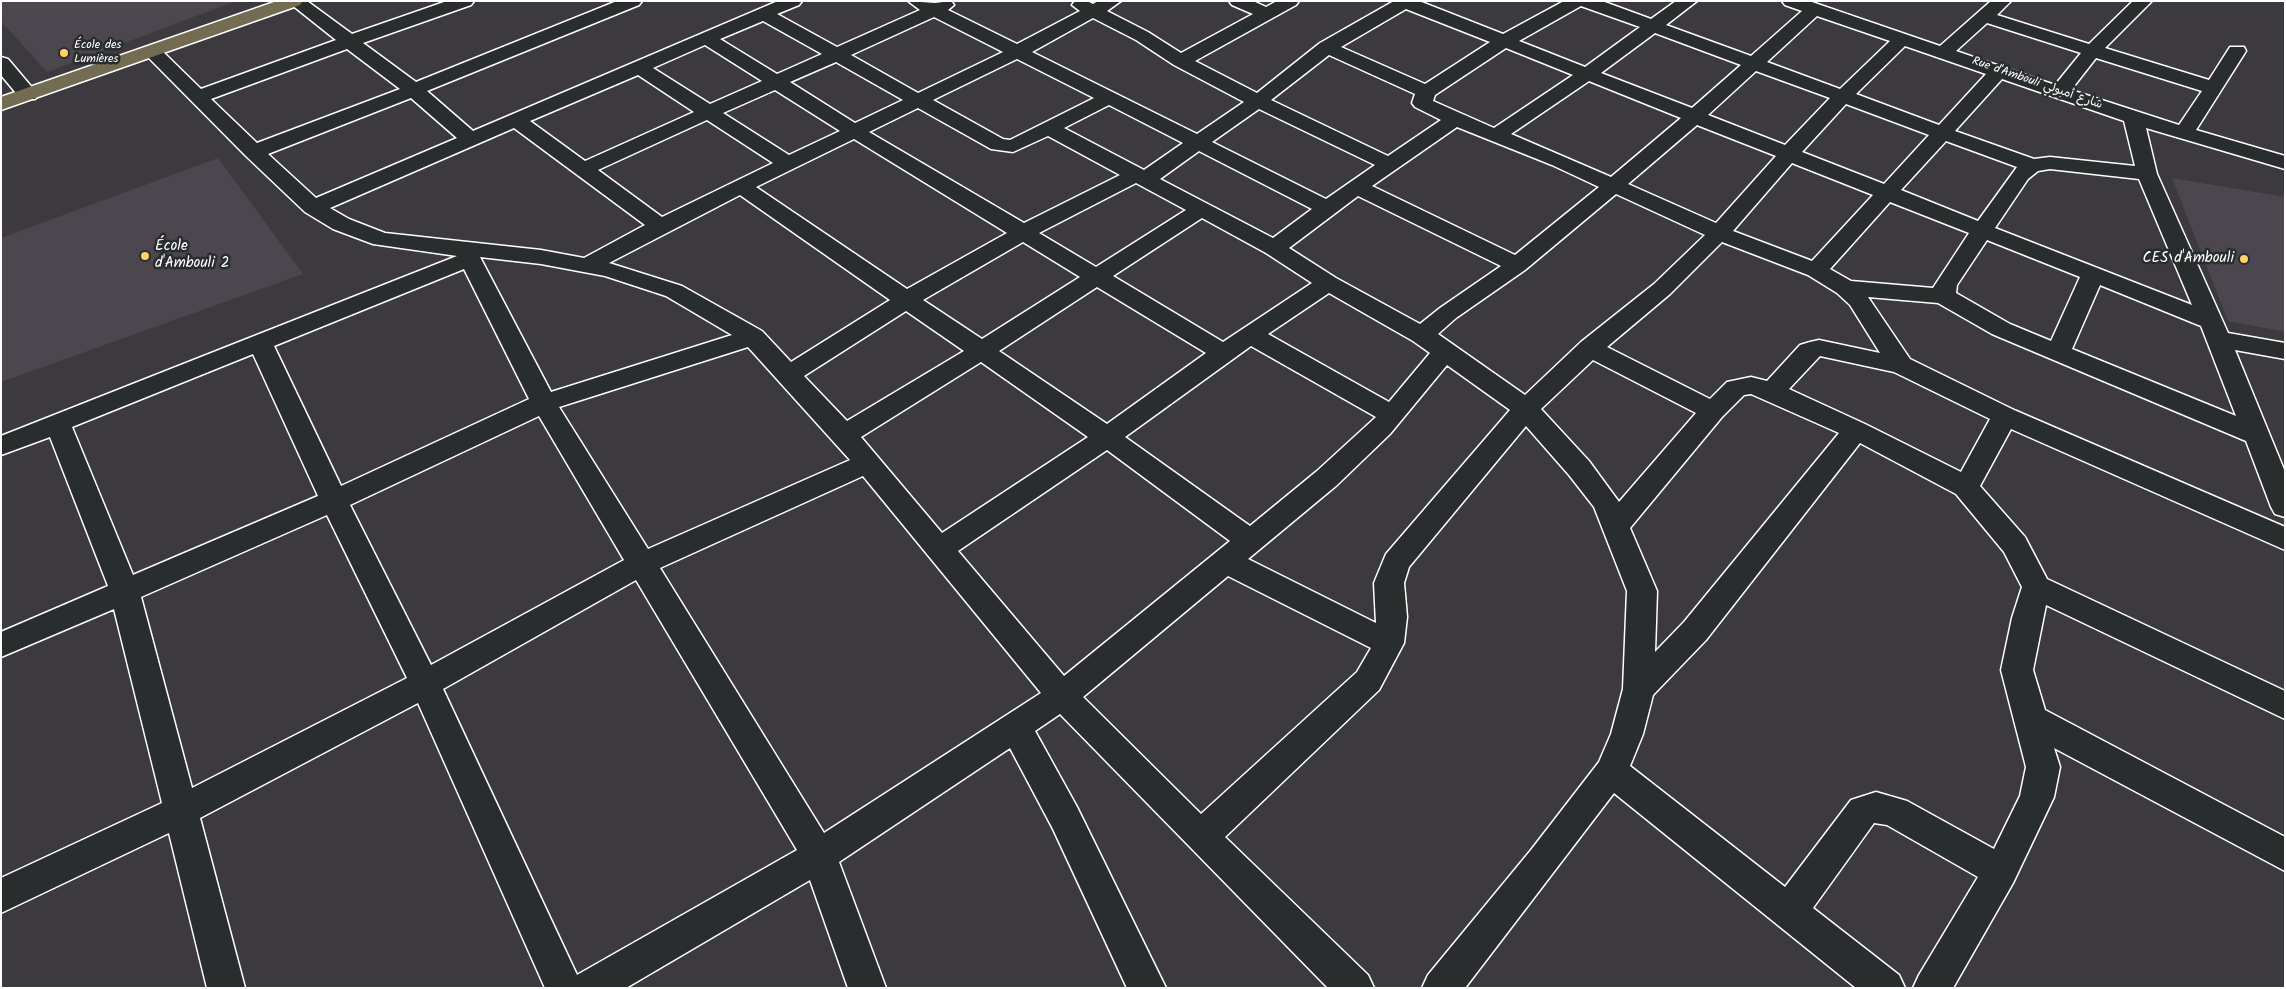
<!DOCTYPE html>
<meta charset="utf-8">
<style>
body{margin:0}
#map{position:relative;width:2286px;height:989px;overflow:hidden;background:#3c3a3f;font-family:Kalam,sans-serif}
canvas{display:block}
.frame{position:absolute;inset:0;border:2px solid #fff;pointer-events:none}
</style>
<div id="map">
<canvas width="2286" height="989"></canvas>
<div class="frame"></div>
</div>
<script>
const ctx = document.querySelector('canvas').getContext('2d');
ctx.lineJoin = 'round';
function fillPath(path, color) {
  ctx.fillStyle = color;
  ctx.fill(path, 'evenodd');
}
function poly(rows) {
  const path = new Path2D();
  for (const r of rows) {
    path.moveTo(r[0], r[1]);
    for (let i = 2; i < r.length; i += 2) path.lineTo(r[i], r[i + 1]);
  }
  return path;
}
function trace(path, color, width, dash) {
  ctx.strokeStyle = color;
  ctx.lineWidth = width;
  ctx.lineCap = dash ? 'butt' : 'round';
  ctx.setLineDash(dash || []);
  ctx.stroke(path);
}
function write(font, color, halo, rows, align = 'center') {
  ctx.font = font + ' Kalam,"Playpen Sans Arabic",sans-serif';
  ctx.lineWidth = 5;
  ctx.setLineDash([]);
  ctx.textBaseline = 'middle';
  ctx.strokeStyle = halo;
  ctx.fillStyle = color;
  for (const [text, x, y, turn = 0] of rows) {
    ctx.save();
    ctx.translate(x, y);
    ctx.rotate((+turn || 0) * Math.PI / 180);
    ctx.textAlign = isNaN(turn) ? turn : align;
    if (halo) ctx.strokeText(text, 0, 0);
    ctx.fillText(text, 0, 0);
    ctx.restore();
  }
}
fillPath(poly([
 [1,1,236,1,47,72,1,21],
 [218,158,303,274,1,382,1,238],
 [2172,178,2285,197,2285,332,2228,321]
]), '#4c474f');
const minor = poly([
 [287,1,307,1,352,34,447,1,474,1,471,5,363,43,416,82,617,1,642,1,639,5,427,91,473,131,778,1,802,1,799,5,777,14,837,47,920,10,908,1,935,3,951,1,954,5,948,10,1017,44,1080,11,1072,5,1075,1,1087,1,1093,4,1098,1,1121,1,1107,11,1148,32,1181,53,1253,14,1232,5,1229,1,1253,1,1266,7,1277,1,1299,1,1296,5,1195,61,1257,93,1320,43,1394,1,1419,1,1503,34,1564,1,1602,1,1651,19,1676,1,1697,1,1666,25,1751,56,1802,11,1785,5,1782,1,1809,1,1940,46,1991,1,2011,1,1997,15,2089,44,2133,1,2152,1,2105,48,2209,80,2230,47,2244,47,2246,51,2196,130,2285,156,2285,169,2146,128,2157,174,2228,333,2285,343,2285,359,2235,350,2285,472,2285,517,2275,514,2271,507,2246,441,1992,334,1938,303,1868,297,1910,359,2014,410,2285,527,2285,550,2011,429,1980,486,2025,537,2047,579,2285,691,2285,719,2046,605,2033,670,2045,710,2285,837,2285,871,2054,748,2060,767,2054,797,2013,883,1953,988,1913,988,1919,975,1978,877,1887,825,1874,823,1813,908,1899,975,1905,988,1856,988,1614,793,1465,988,1422,988,1428,975,1531,850,1599,762,1611,734,1623,689,1627,591,1594,507,1569,475,1526,426,1409,567,1404,583,1407,617,1404,643,1379,690,1225,837,1368,975,1374,988,1328,988,1060,714,1035,731,1077,807,1166,988,1127,988,1053,829,1010,748,839,862,886,988,848,988,810,880,626,988,545,988,418,703,200,818,245,988,207,988,169,833,1,913,1,878,162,803,114,609,1,657,1,632,108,586,50,437,1,455,1,436,457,256,373,244,333,229,305,212,246,156,143,52,145,48,152,46,159,48,201,89,336,40,287,1],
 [1581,6,1640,27,1585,67,1519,41,1581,6],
 [1406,9,1490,42,1425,84,1341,47,1406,9],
 [1817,16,1890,41,1840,89,1767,62,1817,16],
 [934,17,1003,52,918,93,851,55,934,17],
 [1093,18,1136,40,1174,65,1244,102,1197,134,1032,52,1093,18],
 [763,21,822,54,777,74,720,39,763,21],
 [1987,23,2081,53,2055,85,1956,51,1987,23],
 [1655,33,1741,65,1692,108,1601,73,1655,33],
 [705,45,762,81,710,104,653,68,705,45],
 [1905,46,1986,74,1939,125,1856,94,1905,46],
 [1506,48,1573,75,1494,128,1433,101,1435,95,1506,48],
 [347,49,400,89,257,143,211,99,347,49],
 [1329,55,1415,94,1412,103,1415,107,1441,120,1388,156,1271,100,1329,55],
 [2096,58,2202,91,2179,125,2071,90,2096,58],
 [1017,59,1094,98,1010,140,1003,139,933,100,1017,59],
 [836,62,903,100,855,123,790,82,836,62],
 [1756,71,1830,98,1785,145,1708,115,1756,71],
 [638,75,694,112,585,161,530,121,638,75],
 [2002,79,2124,121,2135,166,2050,157,2034,159,1955,131,2002,79],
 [1589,81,1681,118,1611,177,1511,134,1589,81],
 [775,90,840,131,789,155,723,113,775,90],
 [411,98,457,138,316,198,268,154,411,98],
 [1846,104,1929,135,1884,184,1802,152,1846,104],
 [1109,105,1183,143,1144,170,1064,128,1109,105],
 [918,108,991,149,1013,152,1048,136,1120,175,1024,223,869,132,918,108],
 [1259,109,1375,165,1326,199,1212,142,1259,109],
 [707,120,773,163,662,217,598,170,707,120],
 [1697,125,1776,156,1716,223,1628,184,1697,125],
 [1457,127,1552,165,1599,187,1515,255,1372,186,1457,127],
 [514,128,645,225,584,258,541,250,385,233,349,219,330,208,514,128],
 [854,139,1007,233,907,289,756,187,854,139],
 [1946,141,2017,167,1978,221,1901,190,1946,141],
 [1199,151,1312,209,1273,238,1160,179,1199,151],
 [1792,163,1873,195,1812,261,1733,231,1792,163],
 [2050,169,2139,179,2192,305,1995,228,2028,179,2038,171,2050,169],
 [1136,183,1186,210,1096,267,1039,233,1136,183],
 [1616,194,1705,235,1654,284,1581,342,1525,395,1438,334,1456,318,1525,270,1616,194],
 [740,195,890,300,791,362,762,331,682,286,609,263,740,195],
 [1358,196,1501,266,1440,308,1420,324,1336,278,1289,248,1358,196],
 [1890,202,1969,233,1933,288,1851,281,1830,269,1890,202],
 [1202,218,1266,253,1312,283,1223,342,1113,276,1202,218],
 [1987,240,2080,277,2051,341,2010,324,1956,293,1957,285,1987,240],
 [1023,242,1080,277,982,339,923,300,1023,242],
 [1722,242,1808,275,1837,293,1850,305,1880,353,1819,340,1810,342,1800,345,1767,381,1751,377,1727,382,1710,399,1607,347,1670,294,1722,242],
 [480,257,541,264,605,276,666,296,732,335,551,392,480,257],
 [464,269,529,399,341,486,274,346,464,269],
 [2100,285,2201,326,2236,416,2072,349,2100,285],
 [1097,287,1206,353,1107,424,999,351,1097,287],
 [1329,293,1413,341,1430,353,1389,402,1268,334,1329,293],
 [906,311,964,351,847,421,804,376,906,311],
 [1251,346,1376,417,1317,471,1250,526,1125,437,1251,346],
 [748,347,850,460,648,549,559,407,748,347],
 [253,354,318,496,133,575,72,427,253,354],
 [1820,356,1894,372,1990,419,1961,472,1865,424,1789,389,1820,356],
 [1593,360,1696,413,1619,502,1589,461,1541,409,1593,360],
 [981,362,1088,437,942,533,861,437,981,362],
 [1447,365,1510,410,1386,554,1374,583,1376,623,1248,559,1337,485,1390,434,1447,365],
 [1751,394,1839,433,1684,622,1655,652,1657,591,1630,528,1722,417,1744,395,1751,394],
 [539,416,624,560,431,665,350,505,539,416],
 [1860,443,1956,494,2004,552,2022,587,2012,618,2001,670,2026,767,2020,796,1994,849,1907,801,1876,792,1851,800,1785,887,1630,766,1643,734,1653,695,1706,640,1860,443],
 [1107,450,1230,541,1064,676,958,551,1107,450],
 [863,476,1041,693,824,833,660,568,863,476],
 [327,515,407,678,192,788,141,597,327,515],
 [1228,576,1371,648,1357,672,1201,814,1083,697,1228,576],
 [636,580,797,850,577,975,443,689,636,580],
 [1,57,8,59,35,91,38,95,35,99,21,99,1,75,1,57]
]);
const primary = poly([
 [277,1,303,1,300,5,1,110,1,97,277,1]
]);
trace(minor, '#fff', 3);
trace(primary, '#fff', 3);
fillPath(minor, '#2a2d2e');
fillPath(primary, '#736b52');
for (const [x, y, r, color] of [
 [64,53,5,"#ffd166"],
 [145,256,5,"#ffd166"],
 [2244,259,5,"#ffd166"]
]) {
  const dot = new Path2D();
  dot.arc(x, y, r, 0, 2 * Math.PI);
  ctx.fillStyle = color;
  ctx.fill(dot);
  trace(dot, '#2a2d2e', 2);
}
write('12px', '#fff', '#2a2d2e', [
 ["École des",74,46],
 ["Lumières",74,60]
], 'left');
write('12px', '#fff', '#2a2d2e', [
 ["Rue d'Ambouli شارع أمبولي",2037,84,19]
]);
write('15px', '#fff', '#2a2d2e', [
 ["École",155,247],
 ["d'Ambouli 2",155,264],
 ["CES d'Ambouli",2234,259,"right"]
], 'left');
</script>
